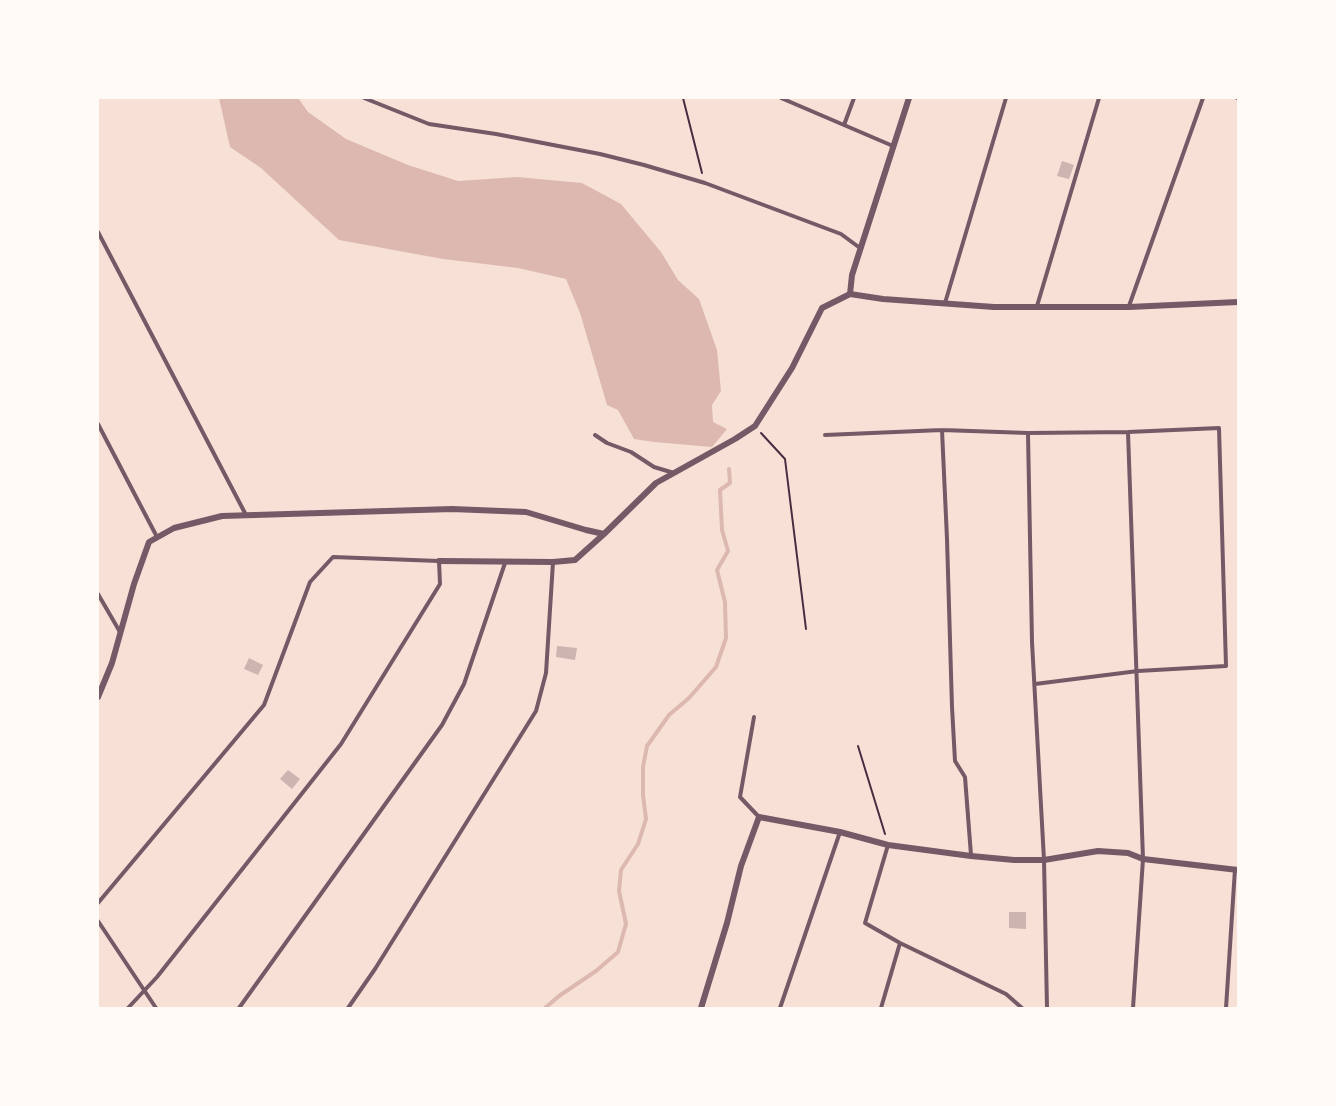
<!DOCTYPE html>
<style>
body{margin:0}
#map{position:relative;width:1336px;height:1106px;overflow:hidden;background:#f7e1d7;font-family:"DejaVu Sans",sans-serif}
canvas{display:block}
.frame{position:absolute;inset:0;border:99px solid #fffaf5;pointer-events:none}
</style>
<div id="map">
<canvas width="1336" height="1106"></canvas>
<div class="frame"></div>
</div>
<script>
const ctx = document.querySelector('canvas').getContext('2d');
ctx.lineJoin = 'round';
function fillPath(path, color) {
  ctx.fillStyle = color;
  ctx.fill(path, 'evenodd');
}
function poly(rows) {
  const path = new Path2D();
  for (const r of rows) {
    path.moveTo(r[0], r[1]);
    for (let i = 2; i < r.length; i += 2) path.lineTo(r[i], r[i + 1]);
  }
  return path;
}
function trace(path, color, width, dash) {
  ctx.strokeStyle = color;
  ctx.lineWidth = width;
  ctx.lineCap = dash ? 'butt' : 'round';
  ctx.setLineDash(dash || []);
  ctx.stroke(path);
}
fillPath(poly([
 [219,98,298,98,308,112,346,139,408,165,458,181,517,177,582,183,621,204,661,252,678,280,699,299,717,350,721,391,712,405,713,422,727,429,712,447,654,442,634,439,618,410,607,405,580,313,566,279,518,268,443,259,339,240,261,168,230,147]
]), '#dcb8b0');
trace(poly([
 [545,1008,559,996,596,971,618,952,626,924,619,891,621,870,638,844,646,819,643,795,643,767,647,746,669,715,689,698,716,667,726,638,725,602,717,570,728,551,722,530,720,490,730,483,729,469]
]), '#dcb8b0', 4);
fillPath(poly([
 [1062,161,1074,165,1069,179,1057,176],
 [557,646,577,648,575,660,556,657],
 [249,658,263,665,258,675,244,669],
 [288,770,300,779,292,789,280,779],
 [1009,912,1026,912,1026,929,1009,928]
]), '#ccb4b1');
trace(poly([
 [683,98,702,173],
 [761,433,785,459,806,629],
 [858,746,885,834]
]), '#4a2c40', 2);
trace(poly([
 [364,98,429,124,496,134,600,154,644,165,705,183,841,234,860,248],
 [781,98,893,146],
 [1237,98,1238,98],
 [844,125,854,98],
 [98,232,246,515],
 [945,303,1006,98],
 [1037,306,1099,98],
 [1129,306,1203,98],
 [98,424,157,537],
 [942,430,947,539,952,707,955,761,965,777,971,855],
 [1128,432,1143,859,1133,1008],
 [1028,434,1032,642,1044,860,1047,1008],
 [595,435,607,443,631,452,654,467,674,473],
 [825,435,942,430,1028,433,1128,432,1219,428,1226,666,1138,671,1035,684],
 [98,594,120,632],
 [754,717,740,797,759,817],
 [888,845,865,923,900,943,1006,994,1022,1008],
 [98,903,264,705,310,582,333,557,439,561,440,584,341,744,157,977,128,1008],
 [98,921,156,1008],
 [239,1008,442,725,464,684,505,563],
 [348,1008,375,969,536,711,546,673,553,562],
 [780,1008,840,832],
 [881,1008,900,943],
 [1226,1008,1235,869]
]), '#755966', 4);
trace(poly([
 [909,98,852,275,850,294,883,299,994,307,1129,307,1238,302],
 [439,561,553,562,575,560,604,534,656,483,735,439,755,426,792,368,822,308,850,294],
 [98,697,112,663,134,584,149,542,174,528,222,516,452,509,526,512,586,530,604,534],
 [701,1008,727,923,741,866,759,817,840,832,888,845,971,856,1014,860,1044,860,1098,851,1128,853,1143,859,1238,870]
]), '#755966', 6);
</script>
